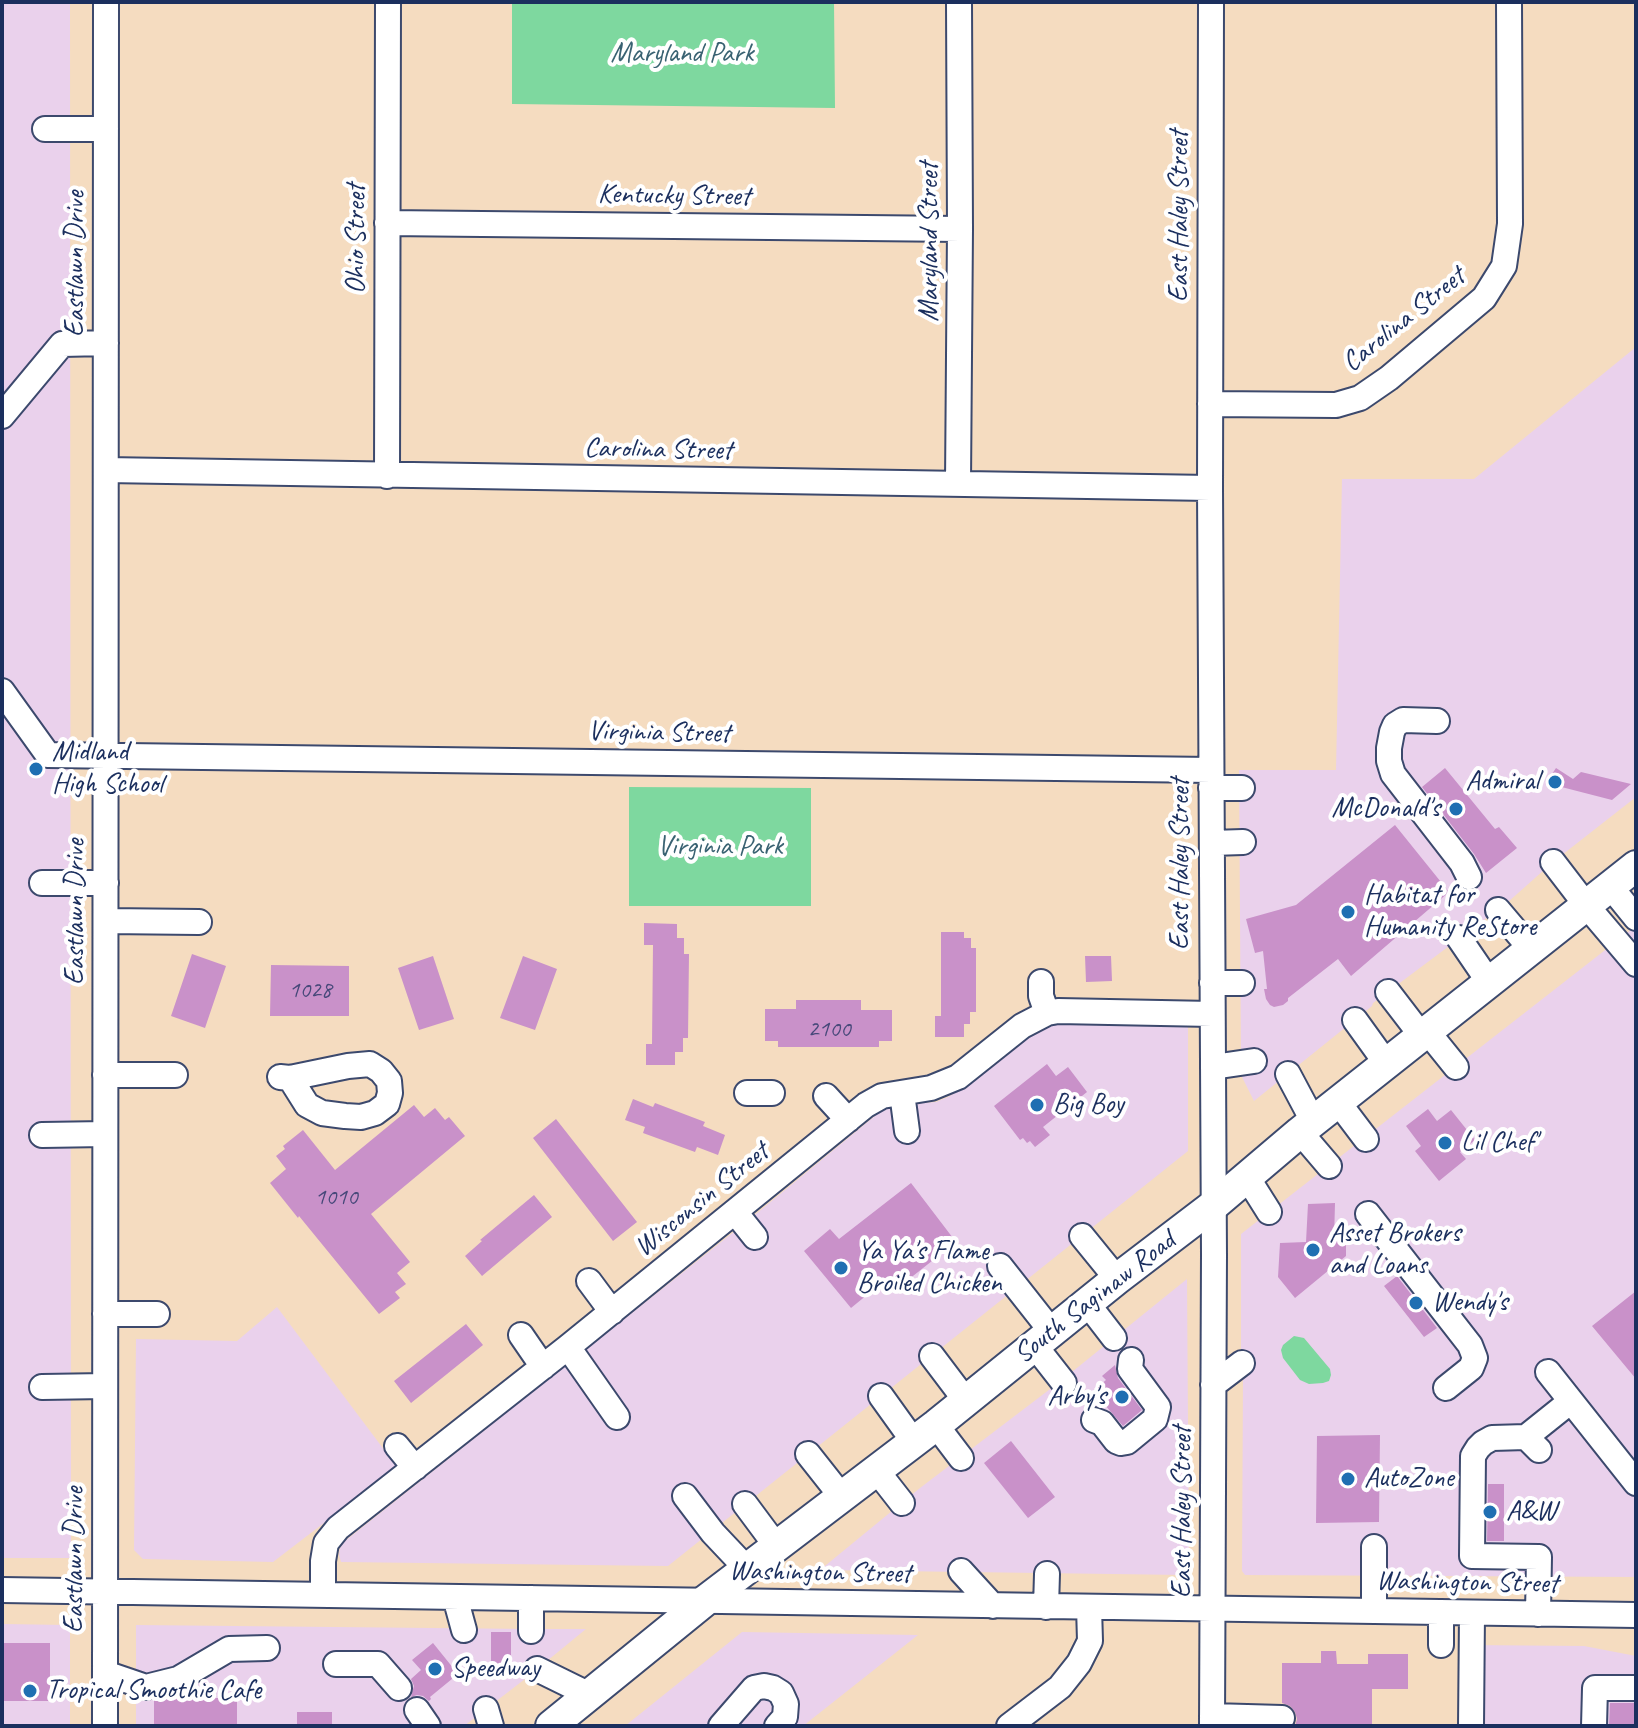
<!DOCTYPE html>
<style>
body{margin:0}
#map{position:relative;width:1638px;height:1728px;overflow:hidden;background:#f5dcc0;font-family:Caveat,sans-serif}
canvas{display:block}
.frame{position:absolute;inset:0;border:4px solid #1b2f5e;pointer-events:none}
</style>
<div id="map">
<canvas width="1638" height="1728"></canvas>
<div class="frame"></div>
</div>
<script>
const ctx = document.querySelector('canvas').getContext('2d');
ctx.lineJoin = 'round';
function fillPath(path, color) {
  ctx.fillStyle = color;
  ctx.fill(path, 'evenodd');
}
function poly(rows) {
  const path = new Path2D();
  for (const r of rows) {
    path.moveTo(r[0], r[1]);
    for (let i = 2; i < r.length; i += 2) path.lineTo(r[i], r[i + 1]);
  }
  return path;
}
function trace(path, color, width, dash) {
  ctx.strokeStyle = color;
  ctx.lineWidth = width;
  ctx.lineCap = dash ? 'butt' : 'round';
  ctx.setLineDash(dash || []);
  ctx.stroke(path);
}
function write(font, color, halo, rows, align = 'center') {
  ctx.font = font + ' Caveat,sans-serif';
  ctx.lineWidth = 8;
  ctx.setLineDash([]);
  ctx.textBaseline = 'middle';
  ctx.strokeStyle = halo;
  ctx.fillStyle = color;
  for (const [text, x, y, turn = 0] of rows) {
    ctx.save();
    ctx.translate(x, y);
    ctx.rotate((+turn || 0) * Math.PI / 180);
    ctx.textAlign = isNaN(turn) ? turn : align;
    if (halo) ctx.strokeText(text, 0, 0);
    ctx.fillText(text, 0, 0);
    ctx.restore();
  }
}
fillPath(poly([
 [2,2,70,2,71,1558,2,1558],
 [1636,347,1636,797,1553,862,1508,902,1373,1003,1372,1006,1254,1101,1242,1077,1241,1063,1239,770,1336,770,1342,479,1474,479],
 [1636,926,1636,1577,1245,1575,1242,1571,1243,1375,1241,1352,1241,1234],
 [1188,1020,1188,1151,668,1566,341,1562,339,1555,340,1548,345,1541,745,1223,887,1106,936,1102,948,1097,961,1089,1027,1034,1051,1022],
 [1187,1279,1189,1569,1185,1575,820,1570,920,1488,1062,1380],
 [277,1307,397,1467,273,1562,143,1559,134,1550,136,1339,237,1341],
 [2,1624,67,1625,70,1628,70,1726,2,1726],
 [136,1625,531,1629,586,1629,525,1679,464,1726,136,1726],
 [742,1632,918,1635,803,1726,625,1726],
 [1465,1645,1584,1646,1636,1656,1636,1726,1464,1726]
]), '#ead1ec');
fillPath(poly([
 [512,2,834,2,835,108,512,104],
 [629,787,811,788,811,906,629,906],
 [1294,1336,1304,1338,1330,1369,1331,1375,1329,1381,1323,1383,1309,1384,1300,1380,1283,1358,1281,1350,1283,1345]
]), '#7ed89f');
fillPath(poly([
 [1445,768,1495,829,1499,827,1517,848,1486,873,1474,854,1422,787],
 [1556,768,1573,779,1581,772,1631,784,1612,800,1546,783],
 [1395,825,1449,892,1351,976,1338,959,1288,998,1288,1001,1283,1005,1274,1007,1270,1005,1266,999,1264,989,1267,989,1263,951,1255,953,1246,919,1296,905],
 [644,923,677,924,677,938,684,938,684,954,689,954,688,1038,683,1038,683,1052,675,1052,675,1065,646,1065,646,1044,652,1044,653,945,644,945],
 [941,932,964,932,964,938,971,938,971,948,976,948,976,1012,970,1012,970,1024,964,1024,964,1037,935,1037,935,1016,941,1016],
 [192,954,226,966,205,1028,171,1016],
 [433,956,454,1019,419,1030,398,968],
 [523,956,557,969,535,1030,500,1018],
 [1085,956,1111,956,1112,981,1086,982],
 [271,965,349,966,349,1016,270,1016],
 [796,1000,861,1000,861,1010,892,1010,892,1041,879,1041,879,1047,778,1047,778,1041,765,1041,765,1009,796,1009],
 [1047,1064,1056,1076,1068,1067,1087,1092,1043,1127,1050,1135,1035,1147,1030,1141,1027,1143,1023,1138,1020,1140,994,1106],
 [633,1099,653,1107,655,1103,705,1122,703,1126,725,1135,718,1155,697,1147,695,1152,643,1133,645,1127,625,1120],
 [414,1105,424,1117,435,1108,445,1120,449,1117,465,1136,371,1214,410,1262,397,1273,406,1284,395,1292,400,1298,379,1314,299,1216,298,1218,270,1183,286,1169,276,1156,285,1149,283,1146,303,1130,335,1170],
 [1428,1109,1437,1121,1451,1110,1475,1140,1460,1152,1466,1159,1439,1181,1415,1151,1421,1146,1406,1126],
 [556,1119,637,1222,613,1241,533,1138],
 [911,1183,956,1242,899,1287,890,1276,851,1308,804,1251,830,1229,839,1239],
 [534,1195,552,1217,482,1276,465,1256,482,1241,480,1240],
 [1335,1203,1334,1241,1346,1241,1346,1256,1295,1298,1278,1277,1280,1243,1306,1242,1308,1204],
 [1397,1276,1437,1328,1424,1337,1384,1286],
 [1636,1291,1636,1379,1592,1326],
 [466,1324,483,1345,411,1403,394,1381],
 [1115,1365,1118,1378,1142,1410,1123,1426,1093,1391,1106,1380,1102,1376],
 [1380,1435,1379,1522,1316,1523,1317,1436],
 [1011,1441,1055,1497,1028,1518,984,1463],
 [1488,1484,1504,1484,1504,1541,1487,1541],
 [491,1632,511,1632,511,1668,491,1668],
 [2,1643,50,1643,50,1701,2,1701],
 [433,1643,458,1674,430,1697,431,1699,429,1701,423,1696,417,1695,411,1697,414,1686,411,1679,421,1670,412,1660],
 [1321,1651,1336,1651,1337,1664,1368,1664,1368,1654,1408,1654,1408,1689,1372,1689,1372,1726,1295,1726,1297,1719,1295,1712,1290,1706,1282,1703,1282,1663,1321,1663],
 [163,1698,237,1698,237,1726,154,1726,154,1700],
 [1610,1703,1636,1703,1636,1726,1609,1726],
 [297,1712,332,1712,332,1726,297,1726]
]), '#c991c9');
const minor = poly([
 [1211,2,1210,488,1214,1254,1212,1726],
 [45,129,106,129],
 [387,223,960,229],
 [1210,404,1336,405,1360,398,1389,378,1484,298,1504,266,1510,224,1509,2],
 [2,416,62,344,106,343],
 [106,470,1210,488],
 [387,476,388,2],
 [958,483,960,229,959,2],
 [2,691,48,755,1211,770],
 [1437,721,1403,720,1395,725,1392,732,1389,748,1389,761,1393,774,1462,863,1469,877],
 [1211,788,1242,788],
 [1212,843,1243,842],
 [1553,862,1586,905,1636,964],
 [42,883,106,883],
 [1610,886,1636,918],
 [1498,910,1531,949],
 [106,921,199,922],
 [1459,938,1489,982],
 [1041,982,1041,996,1047,1013],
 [1212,983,1242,983],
 [1388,992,1421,1035],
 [1355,1020,1386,1063],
 [1427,1031,1456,1067],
 [1213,1067,1254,1061],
 [1288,1074,1313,1121],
 [105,1075,175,1075],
 [280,1077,290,1078,348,1066,370,1064,381,1071,389,1081,390,1093,387,1104,375,1113,361,1117,345,1116,322,1113,307,1105,290,1078],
 [747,1093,772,1093],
 [902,1093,907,1131],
 [826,1096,848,1120],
 [1338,1102,1366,1139],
 [1300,1132,1329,1166],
 [42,1135,105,1134],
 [1247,1177,1269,1212],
 [735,1212,755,1237],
 [1368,1214,1470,1345,1475,1358,1471,1368,1446,1388],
 [1082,1236,1117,1279],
 [1000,1266,1052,1332],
 [589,1281,612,1312],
 [1087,1303,1114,1338],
 [105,1314,157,1314],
 [521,1335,543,1367],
 [1035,1346,1064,1383],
 [568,1347,617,1417],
 [932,1356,966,1401],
 [1548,1372,1636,1483],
 [1213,1385,1242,1363],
 [42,1387,105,1386],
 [881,1396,914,1442],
 [1094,1420,1102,1423,1116,1441,1121,1443,1127,1442,1155,1419,1158,1407,1130,1369,1131,1360],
 [936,1425,961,1458],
 [1526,1437,1571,1401],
 [397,1446,415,1468],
 [808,1454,842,1497],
 [877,1471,902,1503],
 [685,1496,713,1533,747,1569],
 [745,1504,777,1547],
 [1374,1547,1374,1611],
 [961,1571,993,1606],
 [2,1590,1636,1615],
 [323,1595,323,1561,326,1543,338,1528,568,1347,866,1105,882,1096,931,1088,958,1077,1022,1026,1047,1013,1058,1011,1212,1014],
 [455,1597,464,1630],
 [531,1598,531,1631],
 [1046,1607,1047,1574],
 [1538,1614,1539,1557,1472,1556,1473,1456,1478,1448,1483,1443,1492,1438,1526,1437,1539,1450],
 [1441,1645,1441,1612],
 [336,1664,378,1664,399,1688],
 [537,1669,590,1695],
 [105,1673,146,1687,178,1679,229,1649,267,1648],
 [486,1709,491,1726],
 [417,1710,428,1726],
 [1212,1716,1282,1718],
 [105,1726,106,2],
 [721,1726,754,1688,764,1686,773,1688,781,1693,786,1704,785,1717,777,1726],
 [1009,1726,1060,1687,1079,1663,1090,1641,1089,1607],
 [1471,1726,1472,1613],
 [1594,1726,1595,1688,1636,1688]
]);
const major = poly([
 [551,1726,706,1600,936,1425,1117,1279,1214,1205,1300,1132,1636,866]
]);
trace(minor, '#3c496d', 28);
trace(major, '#3c496d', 34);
trace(minor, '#fff', 24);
trace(major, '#fff', 30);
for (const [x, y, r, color] of [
 [36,769,8,"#1f6fb2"],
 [1555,782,8,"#1f6fb2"],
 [1456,809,8,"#1f6fb2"],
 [1348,912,8,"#1f6fb2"],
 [1037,1105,8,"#1f6fb2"],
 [1445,1143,8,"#1f6fb2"],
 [1313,1250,8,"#1f6fb2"],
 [841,1268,8,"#1f6fb2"],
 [1416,1303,8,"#1f6fb2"],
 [1122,1397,8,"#1f6fb2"],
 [1348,1479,8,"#1f6fb2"],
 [1490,1512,8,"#1f6fb2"],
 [435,1669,8,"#1f6fb2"],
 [30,1691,8,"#1f6fb2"]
]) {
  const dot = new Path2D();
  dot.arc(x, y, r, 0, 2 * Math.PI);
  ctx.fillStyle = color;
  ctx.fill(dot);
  trace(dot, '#fff', 3);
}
write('24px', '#464879', null, [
 ["1028",310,991],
 ["2100",829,1030],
 ["1010",336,1198]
]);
write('28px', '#396272', '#fff', [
 ["Maryland Park",682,54],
 ["Virginia Park",720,847]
]);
write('28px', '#1b2f5e', '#fff', [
 ["Kentucky Street",674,196,1],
 ["East Haley Street",1180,216,-90],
 ["Ohio Street",357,239,-90],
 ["Maryland Street",930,242,-90],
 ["Eastlawn Drive",76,264,-90],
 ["Carolina Street",1404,320,-39],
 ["Carolina Street",658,450,1],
 ["Virginia Street",659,733,1],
 ["East Haley Street",1181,864,-90],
 ["Eastlawn Drive",76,912,-90],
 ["Wisconsin Street",702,1200,-39],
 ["South Saginaw Road",1095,1298,-38],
 ["East Haley Street",1183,1512,-90],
 ["Eastlawn Drive",75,1560,-90],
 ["Washington Street",820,1573,1],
 ["Washington Street",1467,1583,1]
]);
write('28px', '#1b2f5e', '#fff', [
 ["Midland",52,753],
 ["High School",52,785],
 ["Admiral",1539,782,"right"],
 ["McDonald's",1440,809,"right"],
 ["Habitat for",1364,896],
 ["Humanity ReStore",1364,928],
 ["Big Boy",1053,1105],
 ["Lil Chef'",1461,1143],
 ["Asset Brokers",1329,1234],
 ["and Loans",1329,1266],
 ["Ya Ya's Flame",857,1252],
 ["Broiled Chicken",857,1284],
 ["Wendy's",1432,1303],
 ["Arby's",1106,1397,"right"],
 ["AutoZone",1364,1479],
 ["A&W",1506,1512],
 ["Speedway",451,1669],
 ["Tropical Smoothie Cafe",46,1691]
], 'left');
</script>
